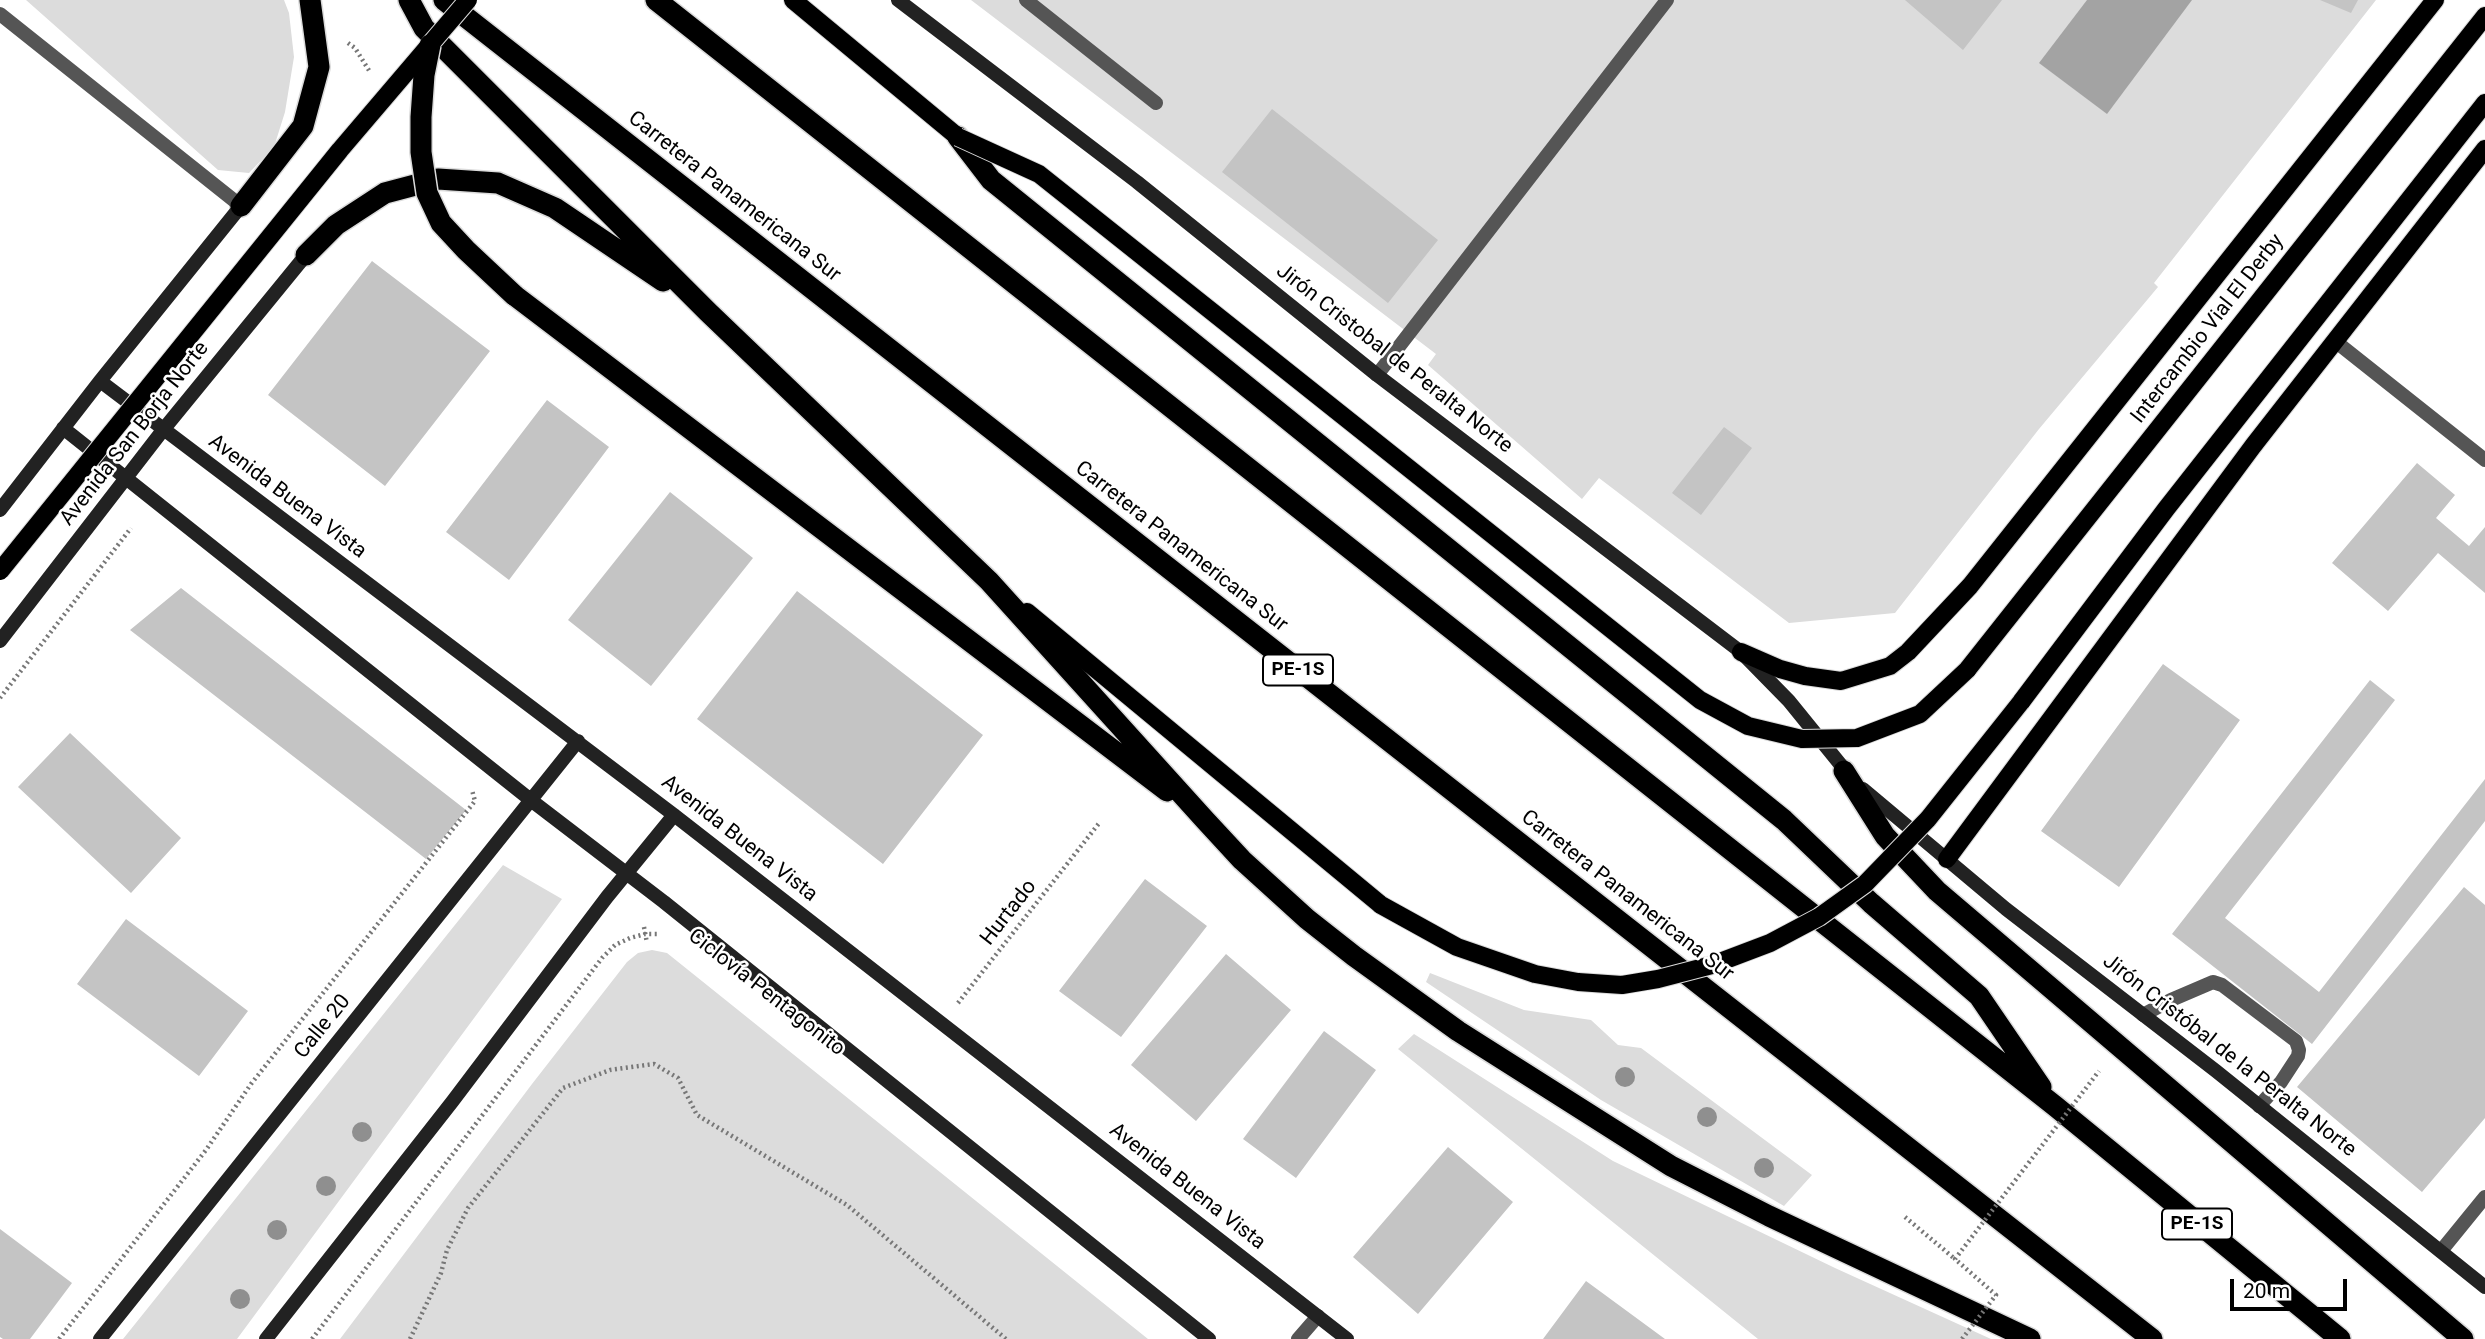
<!DOCTYPE html>
<meta charset="utf-8">
<style>
body{margin:0}
#map{position:relative;width:2485px;height:1339px;overflow:hidden;background:#fff;font-family:Roboto,sans-serif}
canvas{display:block}
.scale{position:absolute;left:2230px;top:1279px;width:117px;height:32px;box-sizing:border-box;border:4px solid #000;border-top:0;padding-left:9px;font-size:21px;line-height:24px;white-space:nowrap;color:#000;-webkit-text-stroke:5px #fff;paint-order:stroke}
</style>
<div id="map">
<canvas width="2485" height="1339"></canvas>
<div class="scale">20 m</div>
</div>
<script>
const ctx = document.querySelector('canvas').getContext('2d');
ctx.lineJoin = 'round';
function fillPath(path, color) {
  ctx.fillStyle = color;
  ctx.fill(path, 'evenodd');
}
function poly(rows) {
  const path = new Path2D();
  for (const r of rows) {
    path.moveTo(r[0], r[1]);
    for (let i = 2; i < r.length; i += 2) path.lineTo(r[i], r[i + 1]);
  }
  return path;
}
function trace(path, color, width, dash) {
  ctx.strokeStyle = color;
  ctx.lineWidth = width;
  ctx.lineCap = dash ? 'butt' : 'round';
  ctx.setLineDash(dash || []);
  ctx.stroke(path);
}
function write(font, color, halo, rows, align = 'center') {
  ctx.font = font + ' Roboto,sans-serif';
  ctx.lineWidth = 5;
  ctx.setLineDash([]);
  ctx.textBaseline = 'middle';
  ctx.strokeStyle = halo;
  ctx.fillStyle = color;
  for (const [text, x, y, turn = 0] of rows) {
    ctx.save();
    ctx.translate(x, y);
    ctx.rotate((+turn || 0) * Math.PI / 180);
    ctx.textAlign = isNaN(turn) ? turn : align;
    if (halo) ctx.strokeText(text, 0, 0);
    ctx.fillText(text, 0, 0);
    ctx.restore();
  }
}
fillPath(poly([
 [26,0,284,0,289,13,294,57,285,112,274,147,249,173,218,170],
 [971,0,2376,0,2154,283,2158,287,2039,429,1895,613,1789,623,1599,478,1582,499,1428,365,1436,354],
 [503,865,562,899,237,1339,123,1339],
 [652,950,667,953,1148,1339,340,1339,532,1084,627,962,638,953],
 [1430,973,1524,1010,1591,1020,1618,1045,1641,1048,1812,1175,1784,1206,1601,1100,1426,982],
 [1414,1034,1613,1161,1835,1268,1991,1339,1758,1339,1398,1049]
]), '#dcdcdc');
fillPath(poly([
 [2087,0,2192,0,2107,114,2039,63]
]), '#a3a3a3');
fillPath(poly([
 [1905,0,2002,0,1963,50],
 [2320,0,2358,0,2351,13],
 [1272,109,1438,240,1388,303,1222,172],
 [372,261,490,351,385,486,268,395],
 [547,400,609,447,509,580,446,532],
 [1724,427,1752,448,1701,515,1672,493],
 [2417,463,2455,495,2436,518,2469,546,2485,527,2485,593,2438,553,2388,611,2332,563],
 [670,492,753,558,651,686,568,620],
 [181,588,466,810,426,859,130,630],
 [797,591,983,735,883,864,697,719],
 [2163,664,2240,720,2119,887,2041,831],
 [2370,680,2395,700,2225,918,2319,992,2485,779,2485,821,2312,1044,2172,934],
 [70,733,181,838,131,893,18,787],
 [1145,879,1207,926,1121,1037,1059,991],
 [2464,887,2485,905,2485,1118,2422,1192,2297,1087],
 [126,919,248,1011,199,1076,77,984],
 [1226,954,1291,1010,1196,1121,1131,1065],
 [1324,1031,1376,1070,1296,1178,1243,1139],
 [1448,1147,1513,1202,1418,1314,1353,1257],
 [0,1229,72,1283,30,1339,3,1339,0,1337],
 [1586,1281,1665,1339,1543,1339]
]), '#c4c4c4');
const primary = poly([
 [793,0,958,137],
 [1027,612,1381,905],
 [1741,652,1780,669,1805,676,1841,681,1890,666,1908,652,1970,586,2435,0],
 [1967,670,2485,16],
 [2021,702,2166,509,2485,103],
 [1947,859,2253,446,2485,149]
]);
const highway = poly([
 [409,0,424,28,708,312,989,581,1205,820,1242,860,1307,919,1354,956,1458,1031,1671,1166,1769,1216,2030,1339],
 [444,0,2152,1339],
 [656,0,2055,1106,2340,1339],
 [958,137,991,180,1784,820,1871,903,1979,996,2041,1087],
 [241,206,303,126,319,67,310,0],
 [306,255,336,225,385,193,438,179,498,183,555,208,663,281],
 [514,295,1167,791],
 [1844,771,1885,836,1937,891,2463,1339]
]);
trace(primary, '#dbdbdb', 20);
trace(highway, '#dbdbdb', 24);
trace(poly([
 [348,43,355,48,370,72],
 [0,698,131,528],
 [644,927,647,943],
 [958,1003,1100,822],
 [1905,1217,1955,1259],
 [59,1339,206,1150,251,1084,475,801,472,790],
 [312,1339,602,958,615,945,630,938,645,934,660,934],
 [410,1339,441,1273,447,1250,468,1208,563,1088,610,1070,654,1064,678,1078,697,1115,847,1205,1006,1339]
]), '#777', 4.5, [2, 3.5]);
trace(poly([
 [1026,0,1156,103],
 [2335,341,2485,460],
 [2143,1015,2171,1000,2213,982,2222,985,2296,1041,2299,1050,2298,1056,2281,1082,2259,1106],
 [2441,1251,2485,1197],
 [1298,1339,1318,1316]
]), '#555', 14);
trace(poly([
 [0,14,241,206],
 [1377,375,1667,0]
]), '#555', 14);
trace(poly([
 [898,0,1137,182,1377,375,1741,652,1789,701,1849,775],
 [100,381,674,815,1347,1339],
 [63,428,532,801,664,902,1209,1339],
 [0,510,100,381,241,206],
 [0,641,163,430,306,255],
 [1863,789,2006,909,2216,1071,2485,1287],
 [100,1339,578,741],
 [266,1339,452,1102,607,897,674,815]
]), '#222', 14);
trace(primary, '#000', 18);
trace(highway, '#000', 21);
const primaryBridge = poly([
 [958,137,1039,174,1700,700,1748,726,1802,739,1857,738,1920,714,1967,670],
 [0,571,340,150,468,0],
 [1381,905,1457,947,1535,974,1578,982,1622,985,1658,979,1712,965,1770,943,1819,917,1865,884,1928,819,2021,702]
]);
const highwayBridge = poly([
 [430,45,424,75,421,117,421,152,427,193,441,223,466,250,514,295]
]);
trace(primaryBridge, '#dbdbdb', 20, []);
trace(highwayBridge, '#dbdbdb', 24, []);
trace(poly([
 [1962,1339,1996,1295,1955,1259,2099,1071]
]), '#777', 4.5, [2, 3.5]);
trace(primaryBridge, '#000', 18);
trace(highwayBridge, '#000', 21);
ctx.fillStyle = '#8f8f8f';
for (const [x, y] of [
 [1625,1077],
 [1707,1117],
 [362,1132],
 [1764,1168],
 [326,1186],
 [277,1230],
 [240,1299]
]) {
  ctx.beginPath();
  ctx.arc(x, y, 10, 0, 2 * Math.PI);
  ctx.fill();
}
for (const [x, y, w] of [
 [1298,670,70],
 [2197,1224,70]
]) {
  const box = new Path2D();
  box.roundRect(x - w / 2, y - 15.5, w, 31, 5);
  ctx.fillStyle = '#fff';
  ctx.fill(box);
  trace(box, '#000', 2);
}
write('bold 19px', '#000', null, [
 ["PE-1S",1298,670],
 ["PE-1S",2197,1224]
]);
write('21px', '#000', '#fff', [
 ["Carretera Panamericana Sur",734,197,38],
 ["Intercambio Vial El Derby",2208,329,-52],
 ["Jirón Cristobal de Peralta Norte",1394,359,38],
 ["Avenida San Borja Norte",135,434,-52],
 ["Avenida Buena Vista",287,497,37],
 ["Carretera Panamericana Sur",1181,547,38],
 ["Avenida Buena Vista",739,839,38],
 ["Carretera Panamericana Sur",1627,896,38],
 ["Hurtado",1009,913,-52],
 ["Ciclovía Pentagonito",766,993,38],
 ["Calle 20",323,1027,-51],
 ["Jirón Cristóbal de la Peralta Norte",2229,1056,38],
 ["Avenida Buena Vista",1187,1187,38]
]);
</script>
